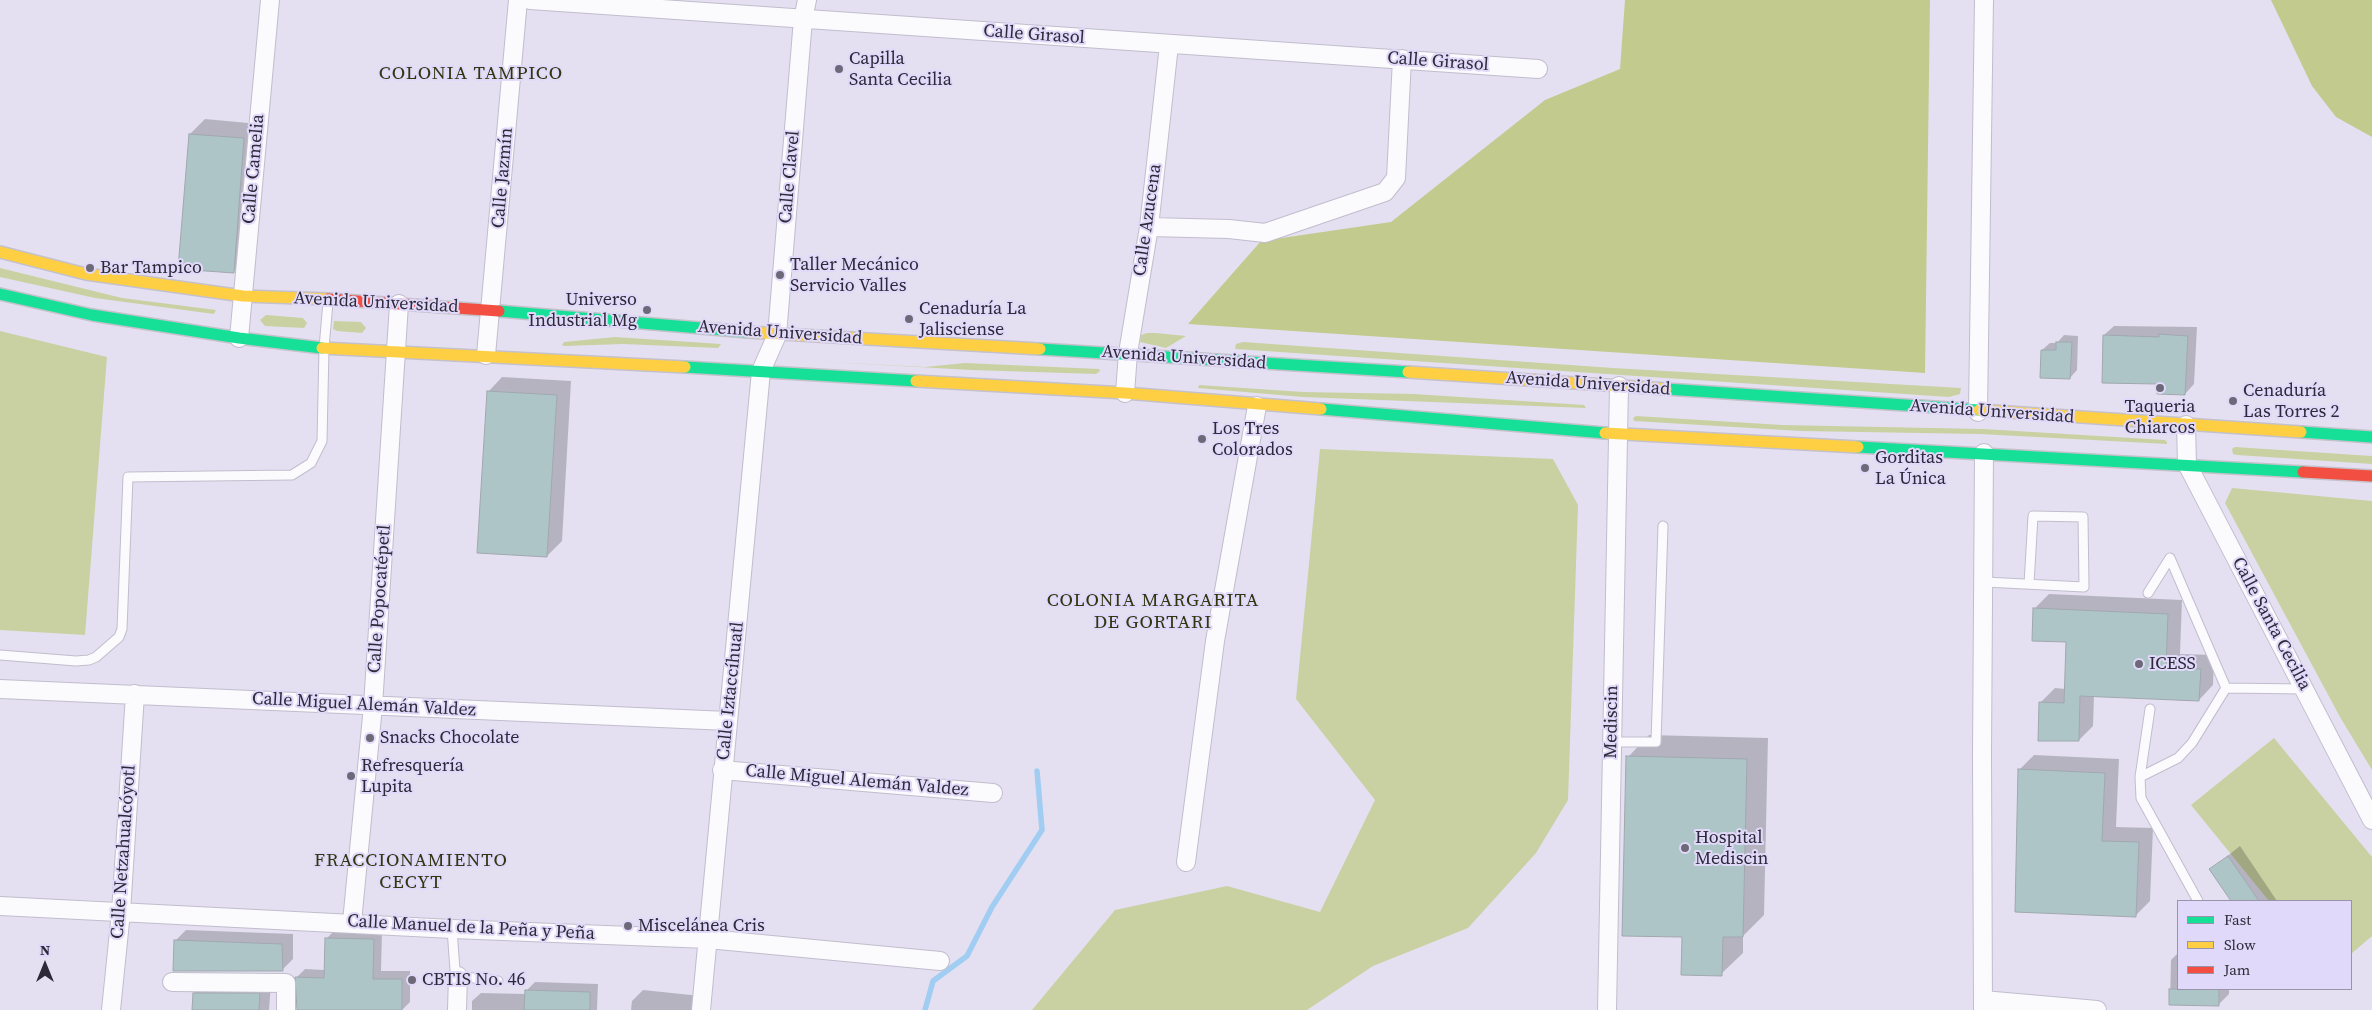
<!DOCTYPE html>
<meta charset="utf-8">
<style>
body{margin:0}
#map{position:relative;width:2372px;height:1010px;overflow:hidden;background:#e4e0f2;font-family:"Source Serif 4",serif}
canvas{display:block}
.legend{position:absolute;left:2177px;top:900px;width:175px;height:90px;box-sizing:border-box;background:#e1d9f9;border:1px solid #9993ac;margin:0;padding:6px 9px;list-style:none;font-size:15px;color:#2e2938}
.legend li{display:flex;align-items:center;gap:10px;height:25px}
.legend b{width:25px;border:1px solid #9993ac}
.north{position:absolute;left:20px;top:940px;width:50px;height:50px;-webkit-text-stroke:4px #e1d9f9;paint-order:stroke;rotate:0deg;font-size:14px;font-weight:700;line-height:20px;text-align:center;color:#2e2938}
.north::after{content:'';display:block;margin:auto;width:18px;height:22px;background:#2e2938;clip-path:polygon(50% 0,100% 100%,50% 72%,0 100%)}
</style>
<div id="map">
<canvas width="2372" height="1010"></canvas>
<ul class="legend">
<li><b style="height:6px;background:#16e098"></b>Fast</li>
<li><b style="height:6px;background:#ffcf43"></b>Slow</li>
<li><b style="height:6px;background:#f24e42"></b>Jam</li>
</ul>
<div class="north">N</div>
</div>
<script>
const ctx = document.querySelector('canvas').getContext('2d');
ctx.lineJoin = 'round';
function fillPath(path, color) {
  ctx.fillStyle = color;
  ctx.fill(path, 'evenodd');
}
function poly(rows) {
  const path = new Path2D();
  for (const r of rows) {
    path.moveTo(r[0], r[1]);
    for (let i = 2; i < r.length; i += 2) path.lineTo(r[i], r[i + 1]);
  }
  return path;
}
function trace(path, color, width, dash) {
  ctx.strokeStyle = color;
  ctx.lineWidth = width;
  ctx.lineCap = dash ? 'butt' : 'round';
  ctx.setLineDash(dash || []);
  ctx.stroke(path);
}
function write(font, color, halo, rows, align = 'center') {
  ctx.font = font + ' "Source Serif 4",serif';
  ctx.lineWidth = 4;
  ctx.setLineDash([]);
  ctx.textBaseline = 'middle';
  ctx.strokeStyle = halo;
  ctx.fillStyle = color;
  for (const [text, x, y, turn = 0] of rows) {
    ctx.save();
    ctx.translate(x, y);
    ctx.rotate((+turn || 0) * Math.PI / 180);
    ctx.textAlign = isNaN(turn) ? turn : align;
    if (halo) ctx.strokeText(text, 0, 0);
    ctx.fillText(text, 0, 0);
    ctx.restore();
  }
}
fillPath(poly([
 [0,268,122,298,216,310,214,314,95,298,0,277],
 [266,315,303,318,307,323,304,328,265,326,260,320],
 [334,321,361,322,366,328,362,333,337,331,333,329],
 [0,331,107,357,85,635,0,630],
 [1147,333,1156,333,1186,336,1166,348,1140,342,1141,335],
 [615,337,721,344,718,348,623,344,564,346,562,345,564,342],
 [1243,342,1613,368,1961,388,1960,394,1949,397,1235,349,1236,344],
 [811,361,925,367,965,363,1099,369,1100,371,1096,374,971,370],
 [1199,385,1303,392,1414,394,1584,405,1586,408,1303,397,1198,388],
 [1636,416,1782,425,1983,429,2165,440,2167,442,2167,444,1980,434,1801,431,1634,421,1633,418],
 [2235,447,2372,456,2372,464,2237,455,2233,454,2232,449],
 [1320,449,1553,459,1578,505,1568,800,1536,853,1468,928,1373,966,1307,1010,1032,1010,1115,910,1227,886,1320,912,1375,800,1296,699],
 [2232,488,2372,501,2372,770,2340,717,2225,503],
 [2274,738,2372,857,2372,936,2351,954,2351,901,2269,901,2191,805]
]), '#c9d1a2');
fillPath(poly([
 [1625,0,1930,0,1925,373,1188,324,1261,241,1391,222,1545,100,1620,69],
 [2271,0,2372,0,2372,137,2336,117,2312,86]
]), '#c2cb8d');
fillPath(poly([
 [205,119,259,124,248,257,233,272,190,134],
 [2114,326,2197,327,2194,384,2185,394,2158,383,2104,335],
 [2064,335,2078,336,2077,370,2070,378,2042,350,2050,343,2057,343],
 [502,377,571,381,562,541,547,556,488,392],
 [2049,594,2182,600,2180,654,2214,655,2213,685,2199,700,2094,695,2093,726,2079,740,2040,703,2055,688,2066,689,2068,641,2035,608],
 [1649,735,1768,738,1764,915,1743,936,1743,953,1721,974,1683,936,1628,757],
 [2034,755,2119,759,2116,827,2153,828,2150,901,2135,916,2020,769],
 [2240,846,2277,901,2232,901,2211,869],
 [186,930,293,934,293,959,282,970,175,941],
 [335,930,382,931,381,971,410,971,410,1002,402,1010,323,1010,296,978,305,969,325,970,326,939],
 [2178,953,2178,989,2229,989,2229,994,2218,1005,2170,1004,2171,960],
 [205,982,271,983,269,1010,193,1010,194,993],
 [535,982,598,984,597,1010,472,1010,472,1001,481,993,526,994,526,991],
 [643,990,701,996,700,1010,631,1010,632,1001]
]), '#0003');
trace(poly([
 [925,1010,933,981,967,956,992,907,1042,830,1037,771]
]), '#a0cdf1', 5.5);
const building = poly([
 [189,134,244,138,234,273,178,269,189,134],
 [2159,334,2188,336,2185,395,2157,394,2157,384,2102,383,2103,335,2159,337,2159,334],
 [2056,342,2072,342,2070,379,2040,378,2041,350,2056,350,2056,342],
 [487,391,557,395,547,557,477,553,487,391],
 [2033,608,2168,614,2166,668,2201,669,2199,701,2080,696,2079,741,2038,741,2039,702,2064,703,2066,642,2032,641,2033,608],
 [1626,756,1747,759,1743,937,1723,937,1722,976,1681,975,1682,937,1622,936,1626,756],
 [2018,769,2105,773,2102,841,2139,842,2136,917,2015,912,2018,769],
 [2228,856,2259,901,2231,901,2209,869,2228,856],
 [325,938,374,939,373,979,402,979,402,1010,297,1010,295,977,324,978,325,938],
 [174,940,282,944,283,971,173,971,174,940],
 [2169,989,2219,989,2219,1006,2169,1005,2169,989],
 [525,990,590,992,590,1010,524,1010,525,990],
 [193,993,260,993,259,1010,192,1010,193,993]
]);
fillPath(building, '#aec5c8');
trace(building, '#a0a7ad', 1);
const lane = poly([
 [1985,582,2084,587,2083,517,2033,516,2029,584],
 [2148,593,2170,558,2226,688,2305,689],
 [0,655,76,661,89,660,96,657,119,637,122,629,128,477,292,475,311,463,322,441,324,348,328,302],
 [2150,709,2140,777,2141,798,2198,901],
 [1611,742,1656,742,1663,526],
 [2140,777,2178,758,2192,743,2226,688],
 [452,929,455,970,458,976,498,981]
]);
const street = poly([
 [530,0,1538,69],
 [1149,227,1229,229,1265,233,1385,192,1396,178,1402,59],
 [239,338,270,0],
 [486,355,518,0],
 [1125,393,1128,353,1149,227,1169,45],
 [1978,412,1984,0],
 [2186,425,2187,464,2372,820],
 [0,689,728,721],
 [722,770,993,793],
 [1186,862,1215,641,1257,406],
 [0,906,452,929,708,939,940,961],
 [352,922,373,706,399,304],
 [172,982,286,983,286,1010],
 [1983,1000,2097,1010],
 [111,1010,121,912,135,694],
 [457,1010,458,976],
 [701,1010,761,371,777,335,803,19,807,0],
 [1607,1010,1619,386],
 [1983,1010,1982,754,1984,453]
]);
const fast = poly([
 [0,294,92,315,239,338,322,348],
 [499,311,748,332],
 [1040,349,1408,372],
 [685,367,916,381],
 [1666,389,1979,410],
 [1321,409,1605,433],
 [2301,432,2372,437],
 [1858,447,2303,472]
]);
const slow = poly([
 [0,252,86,274,243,296,328,299],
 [748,332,1040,349],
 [322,348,685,367],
 [1408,372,1666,389],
 [916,381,1125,393,1321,409],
 [1979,410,2301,432],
 [1605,433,1858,447]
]);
const jam = poly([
 [328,299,499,311],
 [2303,472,2372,476]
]);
trace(lane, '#c1bdcd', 11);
trace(street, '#c1bdcd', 20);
trace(fast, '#c4c1cb', 14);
trace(slow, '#c4c1cb', 14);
trace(jam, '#c4c1cb', 14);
trace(lane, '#fbfafd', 9);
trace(street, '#fbfafd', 18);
trace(fast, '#16e098', 11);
trace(slow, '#ffcf43', 11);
trace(jam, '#f24e42', 11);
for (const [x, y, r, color] of [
 [839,69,5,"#6e6979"],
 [90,268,5,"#6e6979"],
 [780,275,5,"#6e6979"],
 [647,310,5,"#6e6979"],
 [909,319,5,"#6e6979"],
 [2160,388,5,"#6e6979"],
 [2233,401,5,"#6e6979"],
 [1202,439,5,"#6e6979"],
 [1865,468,5,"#6e6979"],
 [2139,664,5,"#6e6979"],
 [370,738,5,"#6e6979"],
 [351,776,5,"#6e6979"],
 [1685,848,5,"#6e6979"],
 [628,926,5,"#6e6979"],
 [412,980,5,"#6e6979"]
]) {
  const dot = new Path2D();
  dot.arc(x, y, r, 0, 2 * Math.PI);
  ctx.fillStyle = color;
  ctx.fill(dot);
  trace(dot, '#e1d9f9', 2);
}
write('18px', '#2e2938', '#e1d9f9', [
 ["Calle Girasol",1034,35,4],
 ["Calle Girasol",1438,62,4],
 ["Calle Camelia",254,169,-85],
 ["Calle Clavel",790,177,-85],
 ["Calle Jazmín",503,178,-85],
 ["Calle Azucena",1148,220,-82],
 ["Avenida Universidad",376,303,3],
 ["Avenida Universidad",780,333,4],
 ["Avenida Universidad",1184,358,4],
 ["Avenida Universidad",1588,384,4],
 ["Avenida Universidad",1992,412,4],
 ["Calle Popocatépetl",380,599,-86],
 ["Calle Santa Cecilia",2271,624,62],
 ["Calle Iztaccíhuatl",731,691,-84],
 ["Calle Miguel Alemán Valdez",364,705,3],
 ["Mediscin",1612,722,-89],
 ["Calle Miguel Alemán Valdez",857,781,5],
 ["Calle Netzahualcóyotl",124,852,-86],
 ["Calle Manuel de la Peña y Peña",471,928,3]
]);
write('18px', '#2e2938', '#e1d9f9', [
 ["Capilla",849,59],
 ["Santa Cecilia",849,80],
 ["Taller Mecánico",790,265],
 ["Servicio Valles",790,286],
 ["Bar Tampico",100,268],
 ["Universo",637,300,"right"],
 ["Industrial Mg",637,321,"right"],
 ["Cenaduría La",919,309],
 ["Jalisciense",919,330],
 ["Cenaduría",2243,391],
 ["Las Torres 2",2243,412],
 ["Taqueria",2160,407,"center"],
 ["Chiarcos",2160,428,"center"],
 ["Los Tres",1212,429],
 ["Colorados",1212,450],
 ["Gorditas",1875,458],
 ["La Única",1875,479],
 ["ICESS",2149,664],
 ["Snacks Chocolate",380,738],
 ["Refresquería",361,766],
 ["Lupita",361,787],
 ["Hospital",1695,838],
 ["Mediscin",1695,859],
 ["Miscelánea Cris",638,926],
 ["CBTIS No. 46",422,980]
], 'left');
ctx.letterSpacing = '1px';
write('19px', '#30370f', '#e1d9f9', [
 ["COLONIA TAMPICO",471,74],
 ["COLONIA MARGARITA",1153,601],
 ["DE GORTARI",1153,623],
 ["FRACCIONAMIENTO",411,861],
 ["CECYT",411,883]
]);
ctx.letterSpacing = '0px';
</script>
